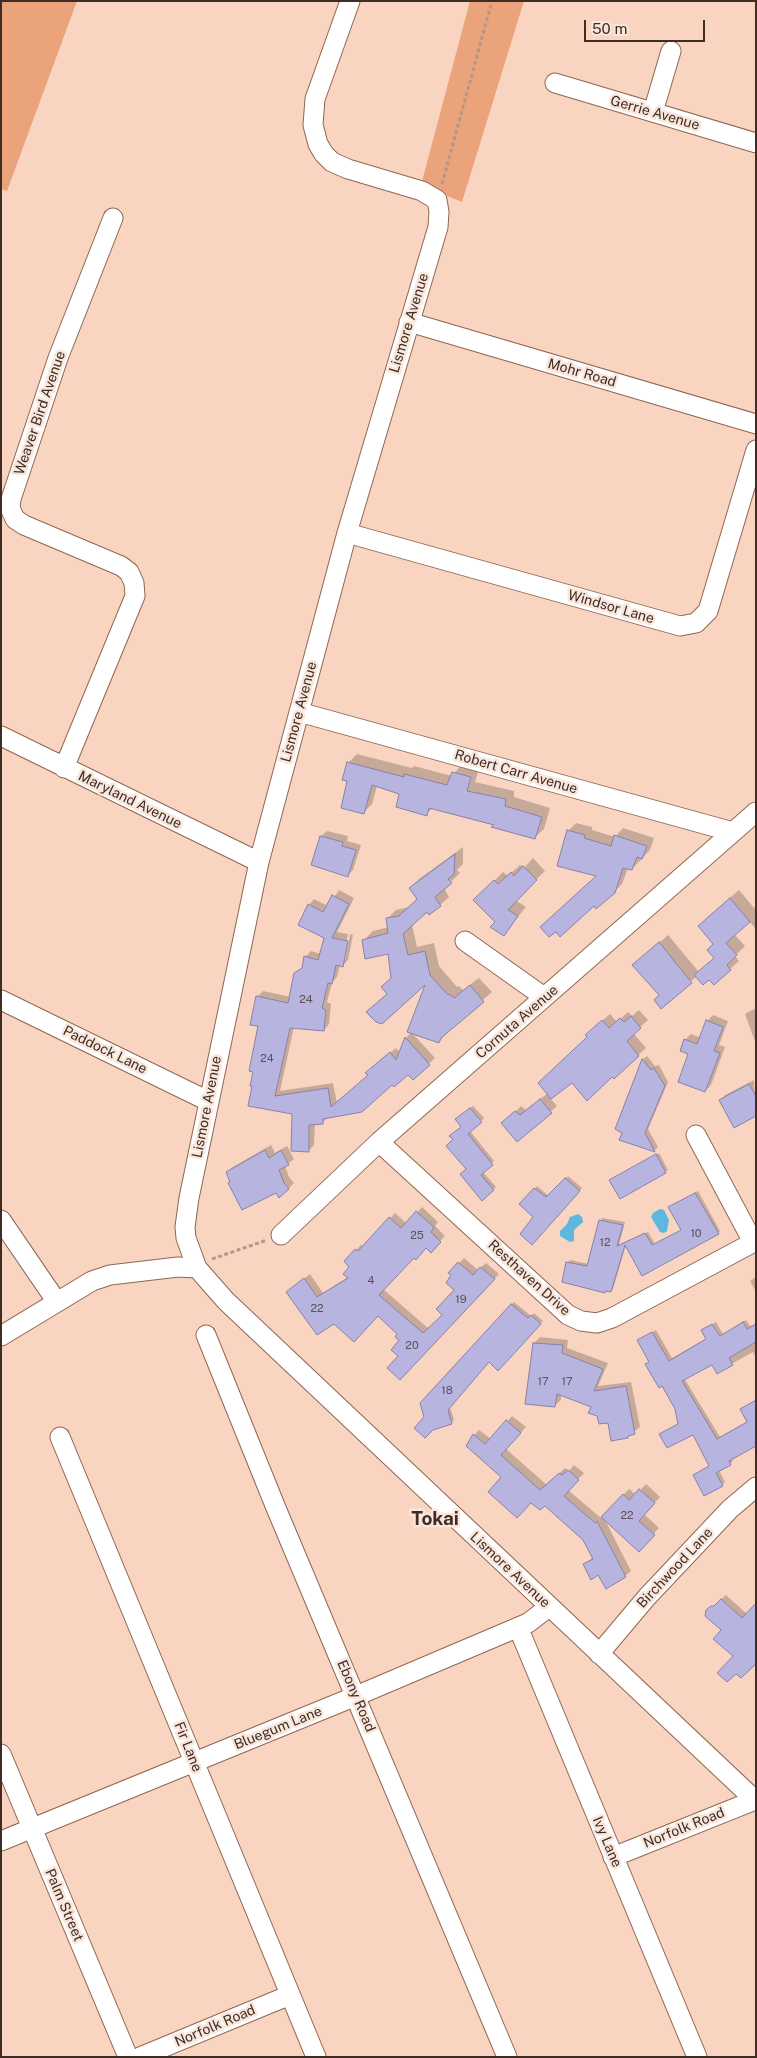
<!DOCTYPE html>
<style>
body{margin:0}
#map{position:relative;width:757px;height:2058px;overflow:hidden;background:#f9d4c1;font-family:"Public Sans",sans-serif}
canvas{display:block}
.frame{position:absolute;inset:0;border:2px solid #3f2d24;pointer-events:none}
.scale{position:absolute;left:584px;top:20px;width:121px;height:22px;box-sizing:border-box;border:2px solid #3f2d24;border-top:0;padding-left:6px;font-size:15px;line-height:18px;white-space:nowrap;color:#3f2d24;-webkit-text-stroke:4px #f9e6dc;paint-order:stroke}
</style>
<div id="map">
<canvas width="757" height="2058"></canvas>
<div class="frame"></div>
<div class="scale">50 m</div>
</div>
<script>
const ctx = document.querySelector('canvas').getContext('2d');
ctx.lineJoin = 'round';
function fillPath(path, color) {
  ctx.fillStyle = color;
  ctx.fill(path, 'evenodd');
}
function poly(rows) {
  const path = new Path2D();
  for (const r of rows) {
    path.moveTo(r[0], r[1]);
    for (let i = 2; i < r.length; i += 2) path.lineTo(r[i], r[i + 1]);
  }
  return path;
}
function trace(path, color, width, dash) {
  ctx.strokeStyle = color;
  ctx.lineWidth = width;
  ctx.lineCap = dash ? 'butt' : 'round';
  ctx.setLineDash(dash || []);
  ctx.stroke(path);
}
function write(font, color, halo, rows, align = 'center') {
  ctx.font = font + ' "Public Sans",sans-serif';
  ctx.lineWidth = 5;
  ctx.setLineDash([]);
  ctx.textBaseline = 'middle';
  ctx.strokeStyle = halo;
  ctx.fillStyle = color;
  for (const [text, x, y, turn = 0] of rows) {
    ctx.save();
    ctx.translate(x, y);
    ctx.rotate((+turn || 0) * Math.PI / 180);
    ctx.textAlign = isNaN(turn) ? turn : align;
    if (halo) ctx.strokeText(text, 0, 0);
    ctx.fillText(text, 0, 0);
    ctx.restore();
  }
}
fillPath(poly([
 [1,1,77,1,7,191,1,189],
 [470,1,524,1,462,202,421,185]
]), '#eba37c');
fillPath(poly([
 [660,1209,664,1210,669,1220,667,1231,664,1233,660,1232,651,1217,653,1213],
 [578,1214,582,1217,583,1222,574,1230,574,1241,570,1242,560,1236,560,1231,567,1224,570,1217]
]), '#5db7df');
fillPath(poly([
 [357,754,412,768,414,766,452,776,462,764,479,769,475,782,514,791,514,797,550,808,544,829,535,837,496,824,433,808,426,814,401,793,377,786,372,804,363,813,348,781,348,763],
 [576,823,592,827,592,830,615,837,623,828,654,838,650,850,632,869,628,868,622,884,614,892,598,875,568,831],
 [327,831,348,836,347,841,361,845,353,870,348,875,321,836],
 [463,847,463,864,457,870,460,873,444,888,449,897,440,905,427,911,412,925,417,947,434,943,439,966,457,987,459,986,463,990,479,978,492,992,449,1030,439,1042,412,1033,435,1058,413,1078,408,1073,328,1117,323,1122,315,1123,314,1145,308,1151,294,1113,254,1085,259,1024,257,997,263,991,291,997,296,973,304,966,305,957,311,951,321,954,325,937,309,905,314,899,328,906,339,890,354,898,337,932,353,935,348,960,342,966,340,965,337,977,332,983,327,1002,331,1004,329,1024,324,1030,294,1027,280,1091,333,1083,337,1103,369,1075,373,1067,396,1048,400,1053,406,1038,411,1033,428,980,388,993,392,978,389,953,364,940,373,931,389,927,387,919,396,910,409,907,418,899,410,888,419,879],
 [348,934,350,935,345,960,343,960],
 [533,858,545,871,515,900,526,907,504,934,497,922,475,900,503,872,508,876,520,865,524,868],
 [739,890,754,908,756,906,756,929,749,921,734,934,745,946,735,956,739,961,714,983,710,978,697,976,662,1008,660,995,634,965,668,935,699,972,715,957,715,944,708,917],
 [756,1008,756,1044,745,1014],
 [639,1010,648,1020,633,1033,646,1048,614,1077,612,1075,573,1081,550,1098,557,1106,517,1140,509,1118,521,1106,526,1110,548,1093,594,1028,610,1014,617,1022,628,1012,632,1016],
 [713,1015,728,1021,719,1045,725,1047,711,1085,705,1091,690,1053,681,1050,685,1040,691,1034,701,1038,707,1021],
 [647,1056,655,1066,659,1065,668,1082,648,1129,658,1147,654,1151,616,1129,643,1059],
 [754,1080,756,1114,720,1101,725,1095],
 [473,1106,484,1118,470,1131,494,1161,483,1172,496,1187,482,1199,454,1139,463,1126,459,1117],
 [271,1145,275,1153,287,1146,294,1159,285,1166,289,1177,294,1183,289,1188,280,1196,276,1191,231,1181,227,1172,233,1167],
 [659,1153,668,1170,665,1172,610,1180],
 [568,1176,582,1188,532,1244,534,1217,521,1204,537,1186,549,1196],
 [698,1191,720,1231,718,1233,642,1275,626,1245,613,1289,611,1291,567,1263,570,1260,589,1264,600,1221,602,1218,625,1222,619,1245,648,1232,655,1244,682,1230,672,1205],
 [422,1207,438,1222,435,1226,445,1236,431,1251,426,1247,414,1256,383,1289,429,1329,444,1315,455,1290,452,1275,450,1273,464,1258,478,1270,486,1263,499,1274,400,1379,399,1334,378,1314,334,1322,288,1292,310,1274,323,1293,348,1277,356,1250,361,1245,364,1247,395,1213,407,1224],
 [756,1277,756,1292,750,1281],
 [514,1302,531,1316,534,1313,543,1321,498,1369,489,1360,450,1407,454,1420,451,1423,425,1417,421,1403],
 [746,1320,750,1326,756,1324,756,1358,753,1352,717,1372,713,1363,684,1378,720,1437,748,1421,741,1409,756,1400,756,1445,731,1458,733,1461,730,1464,719,1470,725,1482,722,1485,694,1475,710,1465,693,1434,660,1434,679,1423,677,1409,639,1340,656,1330,672,1358,707,1338,702,1331,716,1322,723,1334],
 [540,1337,568,1340,567,1348,608,1363,598,1386,631,1382,640,1427,627,1437,598,1415,593,1406,561,1394,561,1400,555,1405,534,1343],
 [512,1416,526,1427,506,1449,547,1485,565,1468,569,1471,574,1465,584,1473,568,1490,601,1518,629,1489,636,1495,646,1484,660,1497,644,1514,659,1528,639,1550,604,1518,631,1571,625,1576,599,1574,584,1565,593,1557,584,1539,545,1504,503,1477,474,1435,479,1430,491,1439],
 [726,1595,747,1614,735,1656,723,1629,708,1611]
]), '#0003');
const building = poly([
 [347,762,404,777,404,774,447,785,452,772,471,777,467,791,506,799,505,806,542,817,535,839,491,827,494,825,429,808,427,816,396,807,399,794,372,785,364,814,341,808,347,781,342,780,347,762],
 [567,830,585,835,584,838,611,846,614,835,647,846,642,859,637,857,632,870,623,868,615,893,596,909,594,906,560,937,556,932,549,937,540,927,596,876,557,866,567,830],
 [320,836,343,842,342,846,356,850,348,877,311,865,320,836],
 [455,854,454,874,448,879,452,883,435,897,441,906,429,915,427,912,403,934,408,955,425,951,430,975,448,995,449,994,454,998,470,985,484,1002,441,1038,439,1043,407,1032,425,985,382,1024,376,1022,366,1012,387,994,381,987,391,978,388,954,365,959,362,940,388,933,386,918,399,916,417,899,409,888,455,854],
 [523,866,537,880,508,910,518,916,504,936,490,927,495,922,473,900,494,880,498,884,511,872,514,876,523,866],
 [332,895,349,904,332,938,348,941,343,967,336,965,332,984,328,983,322,1008,326,1010,324,1031,290,1028,275,1096,328,1088,331,1107,368,1075,365,1073,390,1052,396,1060,405,1037,430,1065,413,1080,408,1075,394,1087,392,1085,362,1112,323,1119,323,1124,309,1125,309,1152,291,1151,292,1114,248,1106,252,1086,250,1086,253,1072,249,1071,258,1026,250,1025,256,996,288,1003,294,973,302,968,304,956,318,960,324,938,298,925,308,904,323,912,332,895],
 [730,898,750,922,726,943,737,955,727,965,731,970,714,985,709,980,703,985,694,975,714,958,707,950,713,944,698,926,730,898],
 [659,942,692,983,661,1009,654,1000,659,995,632,965,659,942],
 [631,1016,641,1028,627,1041,639,1056,614,1079,612,1077,587,1101,572,1083,551,1099,538,1083,587,1037,585,1035,602,1020,609,1028,620,1018,624,1022,631,1016],
 [706,1020,723,1027,714,1051,720,1053,705,1092,678,1082,688,1054,680,1051,684,1039,697,1044,706,1020],
 [642,1059,651,1070,654,1068,665,1086,645,1133,655,1152,619,1140,622,1133,615,1129,642,1059],
 [749,1084,756,1096,756,1116,734,1128,719,1100,749,1084],
 [540,1099,552,1113,517,1142,501,1123,515,1111,520,1115,540,1099],
 [470,1108,482,1122,468,1134,493,1165,481,1175,494,1190,482,1201,460,1174,466,1169,446,1146,453,1139,449,1136,461,1127,455,1119,470,1108],
 [265,1150,269,1158,281,1150,289,1165,279,1170,284,1183,289,1189,279,1198,276,1193,242,1210,228,1183,230,1182,226,1172,265,1150],
 [656,1154,666,1173,620,1199,609,1180,656,1154],
 [565,1178,580,1191,532,1245,520,1234,533,1217,519,1204,534,1188,546,1197,565,1178],
 [695,1193,719,1234,642,1276,625,1245,611,1292,606,1291,605,1293,562,1282,566,1262,587,1266,599,1220,623,1225,617,1246,645,1233,652,1245,681,1230,668,1207,695,1193],
 [416,1211,434,1227,431,1232,441,1242,431,1253,426,1248,416,1260,414,1258,379,1295,423,1333,442,1315,436,1309,454,1290,446,1283,451,1275,448,1273,458,1262,473,1275,480,1267,495,1279,400,1380,387,1368,398,1356,391,1350,399,1340,395,1337,397,1334,378,1316,354,1342,334,1324,317,1335,286,1292,304,1278,317,1297,348,1278,343,1274,349,1267,344,1261,355,1249,358,1251,389,1217,401,1228,416,1211],
 [511,1304,528,1318,531,1315,541,1324,498,1371,489,1362,448,1410,452,1424,433,1430,425,1438,414,1428,424,1417,420,1403,511,1304],
 [743,1322,747,1329,756,1324,756,1342,729,1358,733,1365,717,1374,712,1365,682,1381,717,1439,747,1422,740,1409,756,1400,756,1446,729,1461,731,1465,716,1473,723,1486,704,1496,693,1475,709,1466,693,1435,667,1448,659,1434,678,1424,675,1409,662,1386,659,1388,645,1364,649,1362,637,1340,652,1332,669,1361,706,1339,701,1330,712,1324,720,1336,743,1322],
 [533,1343,563,1345,562,1353,603,1369,594,1391,626,1386,635,1434,628,1436,628,1438,611,1441,608,1423,599,1424,597,1416,588,1413,591,1407,557,1394,555,1407,525,1404,533,1343],
 [506,1420,521,1433,501,1455,540,1490,559,1473,562,1475,568,1470,579,1480,564,1496,595,1523,597,1521,626,1577,606,1589,598,1575,591,1580,583,1564,593,1559,583,1540,545,1506,540,1510,531,1503,517,1518,488,1492,501,1477,466,1446,473,1434,485,1444,506,1420],
 [639,1489,655,1503,639,1521,655,1535,639,1552,601,1517,623,1494,629,1500,639,1489],
 [721,1599,742,1618,756,1603,756,1664,741,1678,736,1674,727,1682,717,1673,733,1656,713,1639,721,1630,705,1616,706,1610,711,1606,714,1606,721,1599]
]);
fillPath(building, '#b8b4e0');
trace(building, '#8581aa', 1);
const minor = poly([
 [350,1,315,99,313,125,318,144,324,154,332,162,348,169,422,191,437,200,439,212,438,227,347,533,259,862,189,1198,185,1227,186,1238,197,1268,226,1301,756,1801],
 [555,83,756,143],
 [653,112,671,51],
 [409,322,756,424],
 [347,533,680,626,696,623,708,611,756,450],
 [299,712,733,832],
 [1,736,259,862],
 [64,768,135,596,134,583,129,572,121,566,24,525,15,519,10,508,11,499,58,358,113,218],
 [465,941,544,997],
 [1,1000,208,1101],
 [696,1135,753,1242],
 [379,1142,568,1315,581,1321,597,1323,612,1318,756,1241],
 [1,1220,57,1302],
 [281,1235,379,1142,756,812],
 [206,1335,276,1508,507,2057],
 [1,1336,92,1281,110,1275,178,1267,197,1268],
 [60,1437,316,2057],
 [518,1627,697,2057],
 [599,1654,647,1597,730,1509,756,1487],
 [1,1754,128,2057],
 [1,1841,356,1696,528,1623,549,1607],
 [613,1857,755,1800],
 [140,2057,290,1995]
]);
trace(minor, '#8f6751', 21);
trace(poly([
 [442,184,492,1],
 [212,1259,267,1240]
]), '#b59788', 3, [4, 2.5]);
trace(minor, '#fff', 19);
write('11px', '#5d4f53', null, [
 ["24",306,1000],
 ["24",267,1059],
 ["10",696,1234],
 ["25",417,1236],
 ["12",605,1243],
 ["4",371,1281],
 ["19",461,1300],
 ["22",317,1309],
 ["20",412,1346],
 ["17",543,1382],
 ["17",567,1382],
 ["18",447,1391],
 ["22",627,1516]
]);
write('14px', '#3f2d24', '#f9e6dc', [
 ["Gerrie Avenue",655,113,16],
 ["Lismore Avenue",409,323,-73],
 ["Mohr Road",582,373,16],
 ["Weaver Bird Avenue",40,413,-71],
 ["Windsor Lane",611,607,16],
 ["Lismore Avenue",299,712,-75],
 ["Robert Carr Avenue",516,772,16],
 ["Maryland Avenue",130,800,26],
 ["Cornuta Avenue",517,1022,-41],
 ["Paddock Lane",105,1050,26],
 ["Lismore Avenue",207,1107,-79],
 ["Resthaven Drive",529,1278,42],
 ["Birchwood Lane",675,1568,-47],
 ["Lismore Avenue",510,1570,43],
 ["Ebony Road",356,1696,67],
 ["Bluegum Lane",278,1728,-22],
 ["Fir Lane",188,1747,68],
 ["Norfolk Road",684,1828,-22],
 ["Ivy Lane",607,1842,67],
 ["Palm Street",64,1905,67],
 ["Norfolk Road",215,2026,-23]
]);
write('bold 19px', '#3f2d24', '#f9e6dc', [
 ["Tokai",435,1519]
]);
</script>
